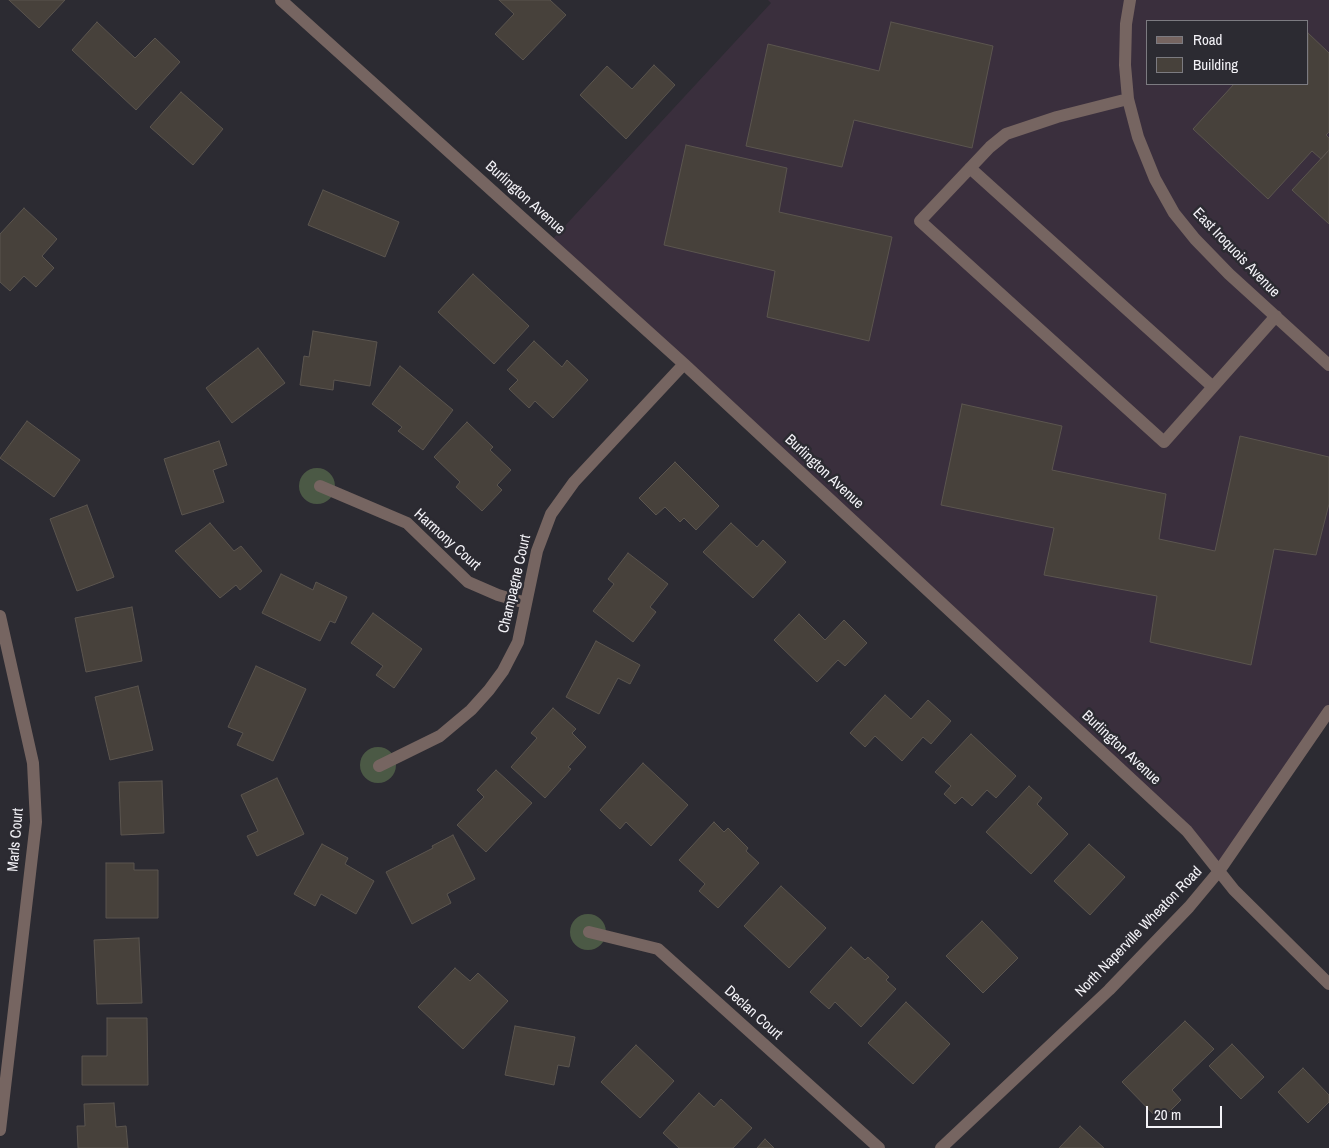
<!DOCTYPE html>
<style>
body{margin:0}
#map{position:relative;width:1329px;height:1148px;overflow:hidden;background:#2c2b32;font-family:"Archivo Narrow",sans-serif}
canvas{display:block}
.legend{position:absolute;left:1146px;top:20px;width:162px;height:65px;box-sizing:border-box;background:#2c2b32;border:1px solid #7c7b81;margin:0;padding:6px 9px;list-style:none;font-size:15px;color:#f3f2f7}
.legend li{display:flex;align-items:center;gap:10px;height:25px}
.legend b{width:25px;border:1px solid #7c7b81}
.scale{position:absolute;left:1146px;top:1106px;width:76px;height:22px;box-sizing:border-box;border:2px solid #f3f2f7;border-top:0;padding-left:6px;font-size:15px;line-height:18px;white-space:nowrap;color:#f3f2f7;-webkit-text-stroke:4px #2c2b32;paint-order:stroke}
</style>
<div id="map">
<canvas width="1329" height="1148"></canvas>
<ul class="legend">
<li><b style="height:6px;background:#766561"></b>Road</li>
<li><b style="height:14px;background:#47413b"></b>Building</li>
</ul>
<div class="scale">20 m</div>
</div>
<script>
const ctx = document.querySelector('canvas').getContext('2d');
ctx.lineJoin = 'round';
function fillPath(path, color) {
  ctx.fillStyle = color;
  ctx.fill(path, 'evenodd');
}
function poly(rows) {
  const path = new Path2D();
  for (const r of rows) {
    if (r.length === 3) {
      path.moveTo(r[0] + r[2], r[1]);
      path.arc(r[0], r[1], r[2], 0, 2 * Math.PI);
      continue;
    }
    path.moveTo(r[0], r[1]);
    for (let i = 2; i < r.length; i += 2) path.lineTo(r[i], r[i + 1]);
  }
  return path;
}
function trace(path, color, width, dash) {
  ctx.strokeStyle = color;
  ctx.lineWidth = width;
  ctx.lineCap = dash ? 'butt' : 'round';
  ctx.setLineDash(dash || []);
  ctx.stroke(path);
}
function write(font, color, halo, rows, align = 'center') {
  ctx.font = font + ' "Archivo Narrow",sans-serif';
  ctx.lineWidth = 5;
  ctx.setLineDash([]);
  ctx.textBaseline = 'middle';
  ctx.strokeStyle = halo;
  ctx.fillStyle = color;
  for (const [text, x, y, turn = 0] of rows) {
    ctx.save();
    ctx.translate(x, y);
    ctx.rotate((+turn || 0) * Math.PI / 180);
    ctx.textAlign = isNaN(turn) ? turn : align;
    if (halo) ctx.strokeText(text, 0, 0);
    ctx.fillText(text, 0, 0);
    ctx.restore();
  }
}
fillPath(poly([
 [768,0,1329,0,1329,711,1223,867,550,242,771,3],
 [1148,21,1308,21,1308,84,1148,84]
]), '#3a2f3d');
fillPath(poly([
 [317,486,18],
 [378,765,18],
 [588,932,18]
]), '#4b5945');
const building = poly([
 [9,0,65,0,39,28,9,0],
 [499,0,550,0,566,15,523,60,495,34,514,14,499,0],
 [97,22,135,58,155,38,180,62,136,110,72,50,97,22],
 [891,22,993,46,972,148,854,120,842,167,746,146,768,44,879,71,891,22],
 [1308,33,1329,53,1329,132,1326,135,1329,138,1329,150,1321,159,1312,151,1268,199,1193,129,1234,84,1308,84,1308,33],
 [654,65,675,85,626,139,580,95,607,66,632,89,654,65],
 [181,92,223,129,193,165,150,127,181,92],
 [686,145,787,168,779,212,892,237,869,341,767,317,775,271,664,245,686,145],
 [1329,150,1329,224,1292,190,1329,150],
 [323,190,399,222,385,257,308,225,323,190],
 [24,208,57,239,42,256,54,268,36,287,24,276,10,291,0,282,0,234,24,208],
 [473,274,529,326,494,364,438,312,473,274],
 [313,331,377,342,370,386,334,380,333,390,300,385,304,356,309,357,313,331],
 [534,341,562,367,567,360,588,380,553,418,535,401,529,408,509,389,518,380,507,370,534,341],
 [258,348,285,383,232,423,206,388,258,348],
 [400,366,453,410,423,450,398,431,402,427,372,404,400,366],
 [962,404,1062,426,1052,470,1166,494,1159,539,1215,551,1240,436,1329,457,1329,504,1316,555,1274,549,1251,665,1150,642,1157,596,1044,575,1054,528,941,505,962,404],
 [27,421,80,460,54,497,0,458,27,421],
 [467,422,493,447,490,450,511,470,497,485,502,490,482,511,456,487,460,482,434,457,467,422],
 [219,441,227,465,213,470,224,502,182,515,164,459,219,441],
 [675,462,719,506,696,530,684,518,680,522,665,507,656,515,639,498,675,462],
 [87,505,114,577,77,591,50,519,87,505],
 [210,523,234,551,241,546,262,571,240,590,236,585,220,598,175,551,210,523],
 [731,523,757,547,763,540,786,562,753,598,703,552,731,523],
 [628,553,668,584,650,607,656,612,633,642,593,611,614,584,608,579,628,553],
 [281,574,313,590,316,582,347,597,335,623,330,621,320,641,262,613,281,574],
 [132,607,142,661,86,672,75,618,132,607],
 [373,613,422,649,394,688,376,675,383,666,351,643,373,613],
 [799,614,825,640,844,620,867,643,845,666,838,660,817,682,774,640,799,614],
 [596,641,640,665,630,684,618,678,599,714,566,697,596,641],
 [256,666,306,689,273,761,237,745,243,733,228,727,256,666],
 [138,686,153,750,110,760,95,697,138,686],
 [885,695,911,719,928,700,951,721,931,744,923,737,902,761,875,736,865,747,850,733,885,695],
 [553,708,576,729,572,733,586,747,568,767,571,769,545,798,511,767,537,738,531,733,553,708],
 [971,734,1016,776,996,798,987,790,972,806,962,797,955,804,944,794,951,786,935,772,971,734],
 [643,763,688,805,651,846,626,822,620,829,600,810,643,763],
 [496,770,532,803,486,852,457,825,484,797,477,790,496,770],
 [277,778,304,834,257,856,247,836,258,831,241,795,277,778],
 [162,781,164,833,121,835,119,782,162,781],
 [1029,786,1042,798,1037,804,1068,834,1031,874,986,832,1029,786],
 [714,822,724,832,728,828,748,848,746,851,759,863,718,908,699,891,705,884,679,860,714,822],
 [453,835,475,879,447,894,451,903,412,924,386,872,433,848,432,846,453,835],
 [322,844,348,858,345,864,374,881,356,914,321,894,315,906,294,894,322,844],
 [1089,844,1125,877,1090,915,1054,881,1089,844],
 [106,863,134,863,134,870,158,870,158,918,106,918,106,863],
 [781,886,826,928,789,968,744,926,781,886],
 [982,921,1018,958,983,993,946,956,982,921],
 [139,938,142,1003,97,1004,94,940,139,938],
 [851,947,865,960,868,957,889,977,886,980,896,989,861,1027,835,1002,829,1009,810,992,851,947],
 [455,968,470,981,478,973,508,1001,463,1049,418,1007,455,968],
 [906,1002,950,1044,913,1084,868,1043,906,1002],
 [107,1018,147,1018,148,1085,82,1085,82,1056,107,1056,107,1018],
 [1185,1021,1214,1049,1172,1090,1181,1100,1160,1121,1122,1082,1185,1021],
 [515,1026,575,1037,569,1067,558,1065,554,1085,505,1075,515,1026],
 [1232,1044,1264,1077,1241,1099,1209,1066,1232,1044],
 [636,1045,674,1081,640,1118,601,1082,636,1045],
 [1303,1068,1329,1095,1329,1102,1308,1123,1278,1092,1303,1068],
 [699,1093,714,1107,721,1099,752,1128,733,1148,679,1148,663,1133,699,1093],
 [114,1103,116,1127,126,1126,128,1148,78,1148,77,1126,85,1126,84,1104,114,1103],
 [1080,1126,1104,1148,1059,1148,1080,1126],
 [765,1139,774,1148,757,1148,765,1139]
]);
fillPath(building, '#47413b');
trace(building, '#5b554f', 1);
trace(poly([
 [281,0,684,364,1187,831,1234,890,1329,984],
 [1130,0,1126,24,1125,65,1128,99,1138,137,1155,179,1174,213,1195,239,1229,274,1329,365],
 [1128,99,1057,117,1006,134,990,147,920,221,1164,442,1276,316],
 [970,168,1213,387],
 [320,486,407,523,468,582,498,595,526,603],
 [0,616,33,763,36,822,0,1130],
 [379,766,440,736,471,710,489,690,503,671,518,642,537,551,551,514,574,482,684,364],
 [589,932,658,949,879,1148],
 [941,1148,1109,990,1189,907,1219,871,1329,711]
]), '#766561', 12);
write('15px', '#f3f2f7', '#2c2b32', [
 ["Burlington Avenue",525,198,42],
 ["East Iroquois Avenue",1236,253,46],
 ["Burlington Avenue",824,472,43],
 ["Harmony Court",447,540,42],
 ["Champagne Court",515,584,-77],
 ["Burlington Avenue",1121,748,43],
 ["Marls Court",16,840,-85],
 ["North Naperville Wheaton Road",1139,932,-46],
 ["Declan Court",753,1013,42]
]);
</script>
